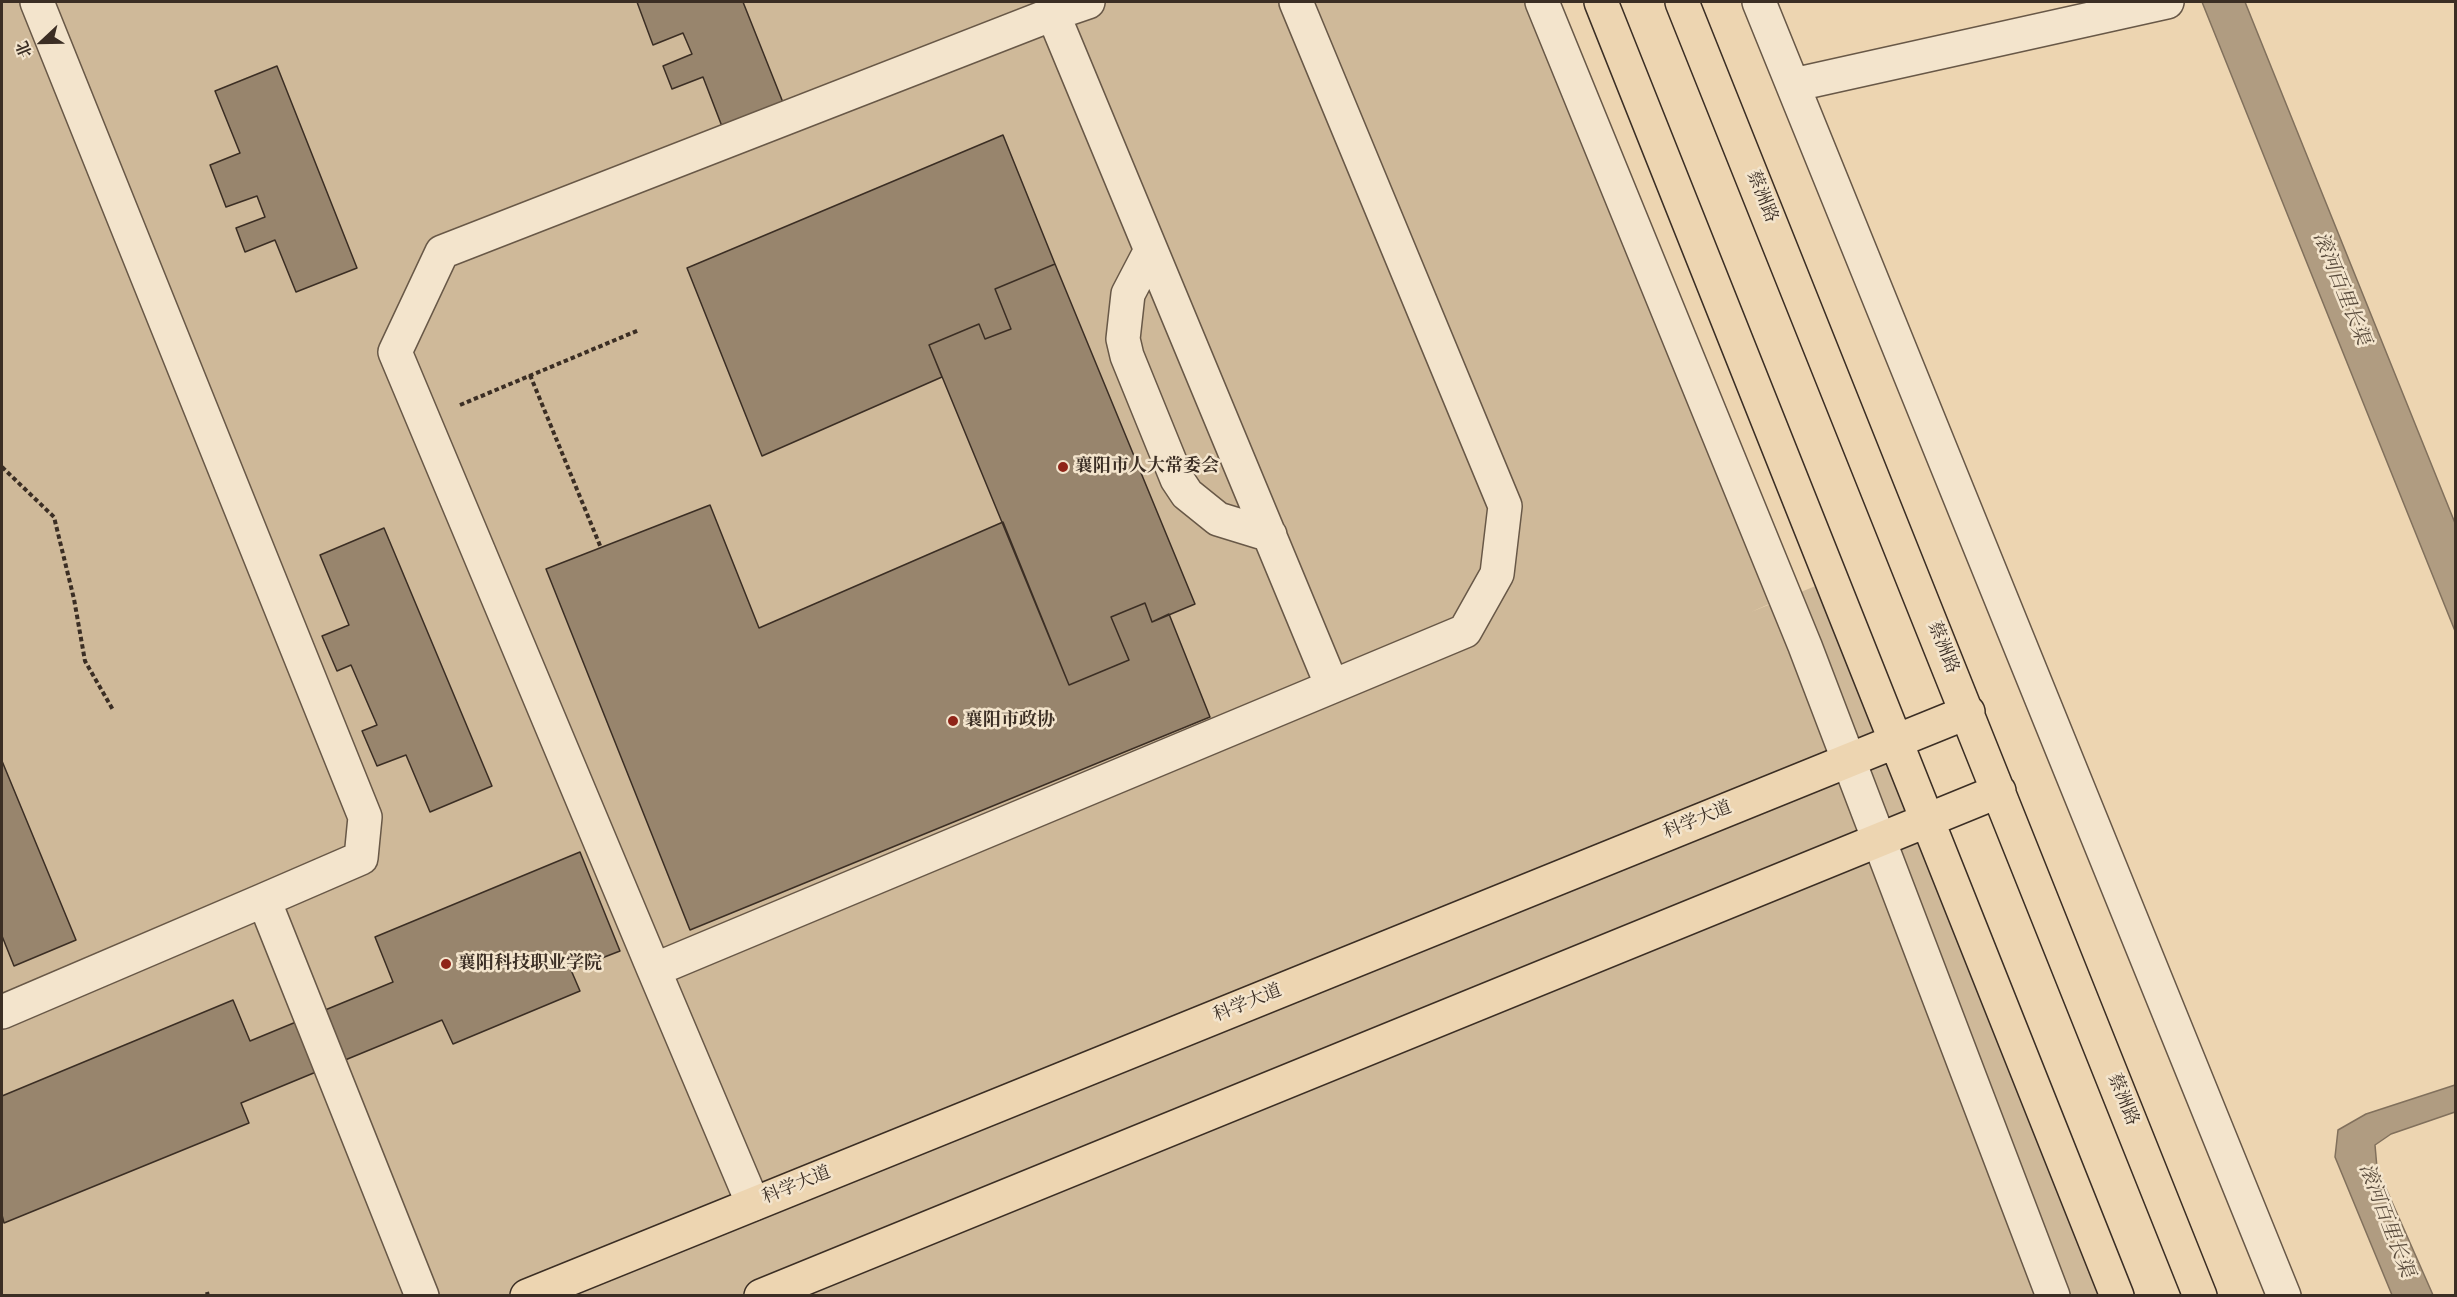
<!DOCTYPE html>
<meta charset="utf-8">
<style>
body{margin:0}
#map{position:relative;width:2457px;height:1297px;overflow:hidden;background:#edd5b1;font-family:"IM FELL English","Noto Serif SC",serif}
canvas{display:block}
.frame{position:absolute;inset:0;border:3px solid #3b2e24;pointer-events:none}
.north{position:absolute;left:12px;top:12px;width:60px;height:60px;-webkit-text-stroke:4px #f3e4cc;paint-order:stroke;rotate:248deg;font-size:16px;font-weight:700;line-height:24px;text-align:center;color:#3b2e24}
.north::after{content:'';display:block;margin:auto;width:21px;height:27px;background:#3b2e24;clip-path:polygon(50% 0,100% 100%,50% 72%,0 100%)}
</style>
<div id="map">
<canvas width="2457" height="1297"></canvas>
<div class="frame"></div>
<div class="north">北</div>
</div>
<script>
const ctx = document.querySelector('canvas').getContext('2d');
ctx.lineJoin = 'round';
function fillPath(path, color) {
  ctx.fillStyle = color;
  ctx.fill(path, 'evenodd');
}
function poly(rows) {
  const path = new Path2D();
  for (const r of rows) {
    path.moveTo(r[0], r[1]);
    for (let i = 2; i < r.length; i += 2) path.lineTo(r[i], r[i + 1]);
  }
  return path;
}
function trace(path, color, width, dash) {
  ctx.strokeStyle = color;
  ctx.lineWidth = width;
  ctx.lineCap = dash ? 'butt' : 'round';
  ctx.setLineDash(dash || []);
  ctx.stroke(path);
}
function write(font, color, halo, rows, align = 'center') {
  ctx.font = font + ' "IM FELL English","Noto Serif SC",serif';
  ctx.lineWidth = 5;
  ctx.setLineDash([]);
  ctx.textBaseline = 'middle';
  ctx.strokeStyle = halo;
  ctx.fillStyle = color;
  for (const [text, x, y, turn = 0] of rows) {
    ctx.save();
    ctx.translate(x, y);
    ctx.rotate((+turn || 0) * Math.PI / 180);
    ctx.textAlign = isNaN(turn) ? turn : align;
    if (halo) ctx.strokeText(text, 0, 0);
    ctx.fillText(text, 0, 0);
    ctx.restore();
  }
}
fillPath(poly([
 [2,2,1542,2,1785,597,1751,612,1833,579,2118,1295,2,1296]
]), '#cfb999');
const water = poly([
 [2202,2,2245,2,2455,523,2455,631,2202,2],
 [2455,1085,2455,1112,2391,1134,2375,1145,2377,1168,2433,1295,2392,1295,2335,1157,2338,1130,2366,1114,2455,1085]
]);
fillPath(water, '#b09c81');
trace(water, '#81705c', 1.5);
const building = poly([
 [637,2,743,2,784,105,723,129,703,77,672,89,663,66,692,54,683,33,653,45,637,2],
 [277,66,357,268,296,292,275,240,245,252,236,228,265,217,257,196,226,207,210,165,240,153,215,91,277,66],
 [1003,135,1055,264,995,289,1011,329,985,339,979,324,929,345,942,377,762,456,687,268,1003,135],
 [1055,264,1195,604,1152,622,1145,603,1111,617,1129,660,1069,685,929,345,979,324,985,339,1011,329,995,289,1055,264],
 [710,505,759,628,1003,522,1069,685,1129,660,1111,617,1145,603,1152,622,1169,614,1210,717,690,930,546,569,710,505],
 [384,528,492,786,430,812,406,755,377,766,362,731,377,725,351,665,337,671,322,636,349,625,320,555,384,528],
 [2,761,76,940,14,966,2,936,2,761],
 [580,852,620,951,571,970,580,991,453,1044,442,1020,241,1103,249,1123,4,1223,2,1215,2,1096,233,1000,250,1041,393,982,375,937,580,852]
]);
fillPath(building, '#98856d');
trace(building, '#3b2e24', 1.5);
const minor = poly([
 [37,2,365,817,361,858,264,900,422,1296],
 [1296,2,1505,506,1497,574,1465,631,654,970,395,352,442,252,1053,14,1332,686],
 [1542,2,1805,646,2053,1296],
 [1759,2,2284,1296],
 [1053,14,1088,2],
 [1793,85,2167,2],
 [1151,250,1128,294,1123,339,1127,356,1177,479,1187,494,1218,519,1270,535],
 [654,970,753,1204],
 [2,1012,264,900]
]);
const major = poly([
 [1601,2,2117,1296],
 [1682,2,2200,1296],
 [527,1296,1968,712],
 [761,1296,1999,791]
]);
trace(minor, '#685847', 36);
trace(major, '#3b2e24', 36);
trace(poly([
 [530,375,601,548],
 [460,405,639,330],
 [2,467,54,517,74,599,85,661,113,710],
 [207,1292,208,1296]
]), '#3b2e24', 4, [4.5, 3]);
trace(minor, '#f3e4cc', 33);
trace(major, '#edd5b1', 33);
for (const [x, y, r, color] of [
 [1063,467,6,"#8f2418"],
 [953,721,6,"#8f2418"],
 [446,964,6,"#8f2418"]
]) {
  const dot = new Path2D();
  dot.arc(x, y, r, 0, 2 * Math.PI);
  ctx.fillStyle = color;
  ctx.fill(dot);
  trace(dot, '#f3e4cc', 2);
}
write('18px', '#3b2e24', '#f3e4cc', [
 ["蔡洲路",1761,197,68],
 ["蔡洲路",1942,648,68],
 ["科学大道",1698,821,-22],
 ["科学大道",1248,1004,-22],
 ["蔡洲路",2122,1100,68],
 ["科学大道",797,1186,-22]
]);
write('bold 18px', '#3b2e24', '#f3e4cc', [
 ["襄阳市人大常委会",1075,467],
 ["襄阳市政协",965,721],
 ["襄阳科技职业学院",458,964]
], 'left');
write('italic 20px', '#584a3b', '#f3e4cc', [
 ["滚河百里长渠",2340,289,68],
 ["滚河百里长渠",2385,1221,69]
]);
</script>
